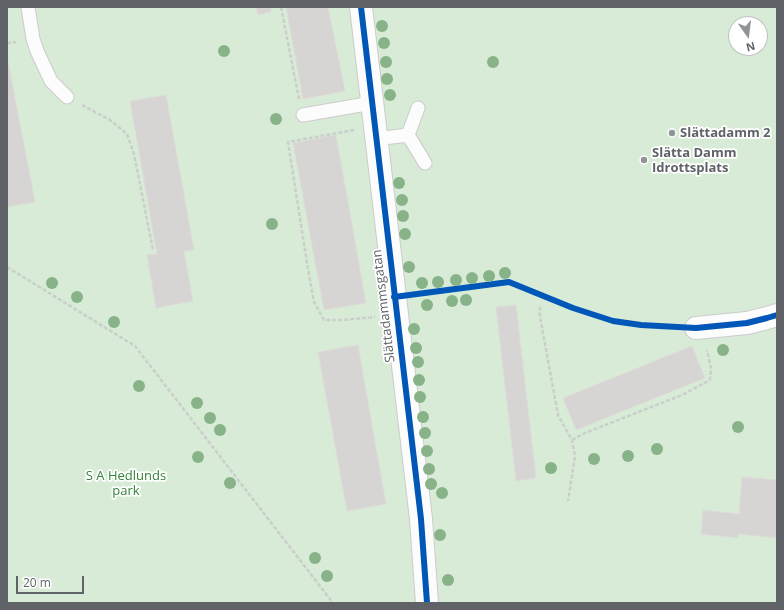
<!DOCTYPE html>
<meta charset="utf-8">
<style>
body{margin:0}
#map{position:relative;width:784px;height:610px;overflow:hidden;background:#efeeea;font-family:"Open Sans",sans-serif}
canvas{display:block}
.frame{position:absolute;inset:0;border:8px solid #5f6368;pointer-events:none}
.north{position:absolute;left:728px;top:16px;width:40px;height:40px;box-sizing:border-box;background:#fff;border:1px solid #bfc1c3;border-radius:50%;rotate:166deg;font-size:11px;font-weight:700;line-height:16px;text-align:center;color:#5f6368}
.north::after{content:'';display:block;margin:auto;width:14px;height:18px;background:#919496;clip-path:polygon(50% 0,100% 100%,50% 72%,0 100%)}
.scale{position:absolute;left:16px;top:576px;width:68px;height:18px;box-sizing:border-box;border:2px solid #5f6368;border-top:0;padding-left:5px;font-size:12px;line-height:14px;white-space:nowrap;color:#5f6368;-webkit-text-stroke:3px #fff;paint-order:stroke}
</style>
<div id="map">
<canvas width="784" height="610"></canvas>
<div class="frame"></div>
<div class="north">N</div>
<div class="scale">20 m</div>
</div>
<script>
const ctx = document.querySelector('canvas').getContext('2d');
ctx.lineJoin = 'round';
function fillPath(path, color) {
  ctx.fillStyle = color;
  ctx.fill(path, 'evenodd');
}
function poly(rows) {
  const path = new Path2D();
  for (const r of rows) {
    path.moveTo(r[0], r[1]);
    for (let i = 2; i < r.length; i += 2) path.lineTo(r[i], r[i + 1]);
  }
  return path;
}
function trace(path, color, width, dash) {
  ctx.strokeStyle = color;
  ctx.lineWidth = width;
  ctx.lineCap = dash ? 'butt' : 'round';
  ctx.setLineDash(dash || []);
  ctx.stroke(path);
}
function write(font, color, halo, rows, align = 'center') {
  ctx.font = font + ' "Open Sans",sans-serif';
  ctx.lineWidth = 3.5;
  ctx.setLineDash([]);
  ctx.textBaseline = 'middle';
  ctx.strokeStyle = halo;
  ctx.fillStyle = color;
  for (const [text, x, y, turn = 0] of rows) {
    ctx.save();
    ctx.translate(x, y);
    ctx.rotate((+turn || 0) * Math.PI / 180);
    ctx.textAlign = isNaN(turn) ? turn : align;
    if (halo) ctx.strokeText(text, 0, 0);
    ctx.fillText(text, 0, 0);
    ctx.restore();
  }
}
fillPath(poly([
 [7,7,777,7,777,603,7,603],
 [736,24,760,24,760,48,736,48]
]), '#d8ebd6');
const building = poly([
 [256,7,271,7,271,12,258,15,256,7],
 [286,7,328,7,345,91,303,99,286,7],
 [7,56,35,202,7,207,7,56],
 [166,95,194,250,184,251,193,301,156,308,147,255,157,254,130,101,166,95],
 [336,135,366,303,324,310,293,143,336,135],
 [516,305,536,478,516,481,496,307,516,305],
 [358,345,386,504,347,511,318,352,358,345],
 [692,346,705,378,576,430,563,398,692,346],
 [742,477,777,480,777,538,739,534,738,538,701,534,703,510,739,514,742,477]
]);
fillPath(building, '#d6d5d3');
trace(building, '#deddd9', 1);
const service = poly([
 [28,7,33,39,37,51,51,81,67,97],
 [418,108,408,135,425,163],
 [303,115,372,103],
 [376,139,408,135]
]);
const minor = poly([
 [361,7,421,519,427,603],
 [696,328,747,323,767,318,777,315]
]);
trace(service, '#cbcccc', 15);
trace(minor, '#cbcccc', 24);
trace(poly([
 [281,7,299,99],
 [7,43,16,42],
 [82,105,110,120,127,134,134,154,153,250],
 [354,130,288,142,308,269,314,302,324,320,343,320,375,317],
 [7,267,135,346,333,603],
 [541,307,539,311,558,415,572,440,575,456,568,501],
 [572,440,585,433,682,395,710,380,711,368,707,350]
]), '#cacfcc', 2.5, [4, 2]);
trace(service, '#fdfcfc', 13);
trace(minor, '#fdfcfc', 22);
trace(poly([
 [361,7,421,519,427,603],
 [394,297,509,282,573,308,613,321,641,325,696,328,747,323,767,318,777,315]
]), '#0057b8', 6);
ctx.fillStyle = '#88b388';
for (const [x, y] of [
 [382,26],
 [384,43],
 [224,51],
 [386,62],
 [493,62],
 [387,79],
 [390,95],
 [276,119],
 [399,183],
 [402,200],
 [403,216],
 [272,224],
 [405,234],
 [409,267],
 [505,273],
 [489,276],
 [472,278],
 [456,280],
 [438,282],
 [52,283],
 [422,283],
 [77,297],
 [466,300],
 [452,301],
 [427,305],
 [114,322],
 [414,329],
 [416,348],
 [723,350],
 [418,362],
 [419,380],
 [139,386],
 [420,397],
 [197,403],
 [423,417],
 [210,418],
 [738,427],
 [220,430],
 [425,433],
 [657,449],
 [427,451],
 [628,456],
 [198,457],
 [594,459],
 [551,468],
 [429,469],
 [230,483],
 [431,484],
 [442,493],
 [440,535],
 [315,558],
 [327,576],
 [448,580]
]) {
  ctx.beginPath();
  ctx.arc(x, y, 6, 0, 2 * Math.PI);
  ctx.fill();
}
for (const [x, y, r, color] of [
 [672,133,4,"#919496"],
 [644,160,4,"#919496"]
]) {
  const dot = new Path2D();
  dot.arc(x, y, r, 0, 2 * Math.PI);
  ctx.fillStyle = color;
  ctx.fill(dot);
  trace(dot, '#fff', 1.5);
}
write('bold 13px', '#5f6368', '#fff', [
 ["Slättadamm 2",680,133],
 ["Slätta Damm",652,153],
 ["Idrottsplats",652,168]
], 'left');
write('13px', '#5f6368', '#fff', [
 ["Slättadammsgatan",384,306,-97]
]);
write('13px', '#348238', '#fff', [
 ["S A Hedlunds",126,476],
 ["park",126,491]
]);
</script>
